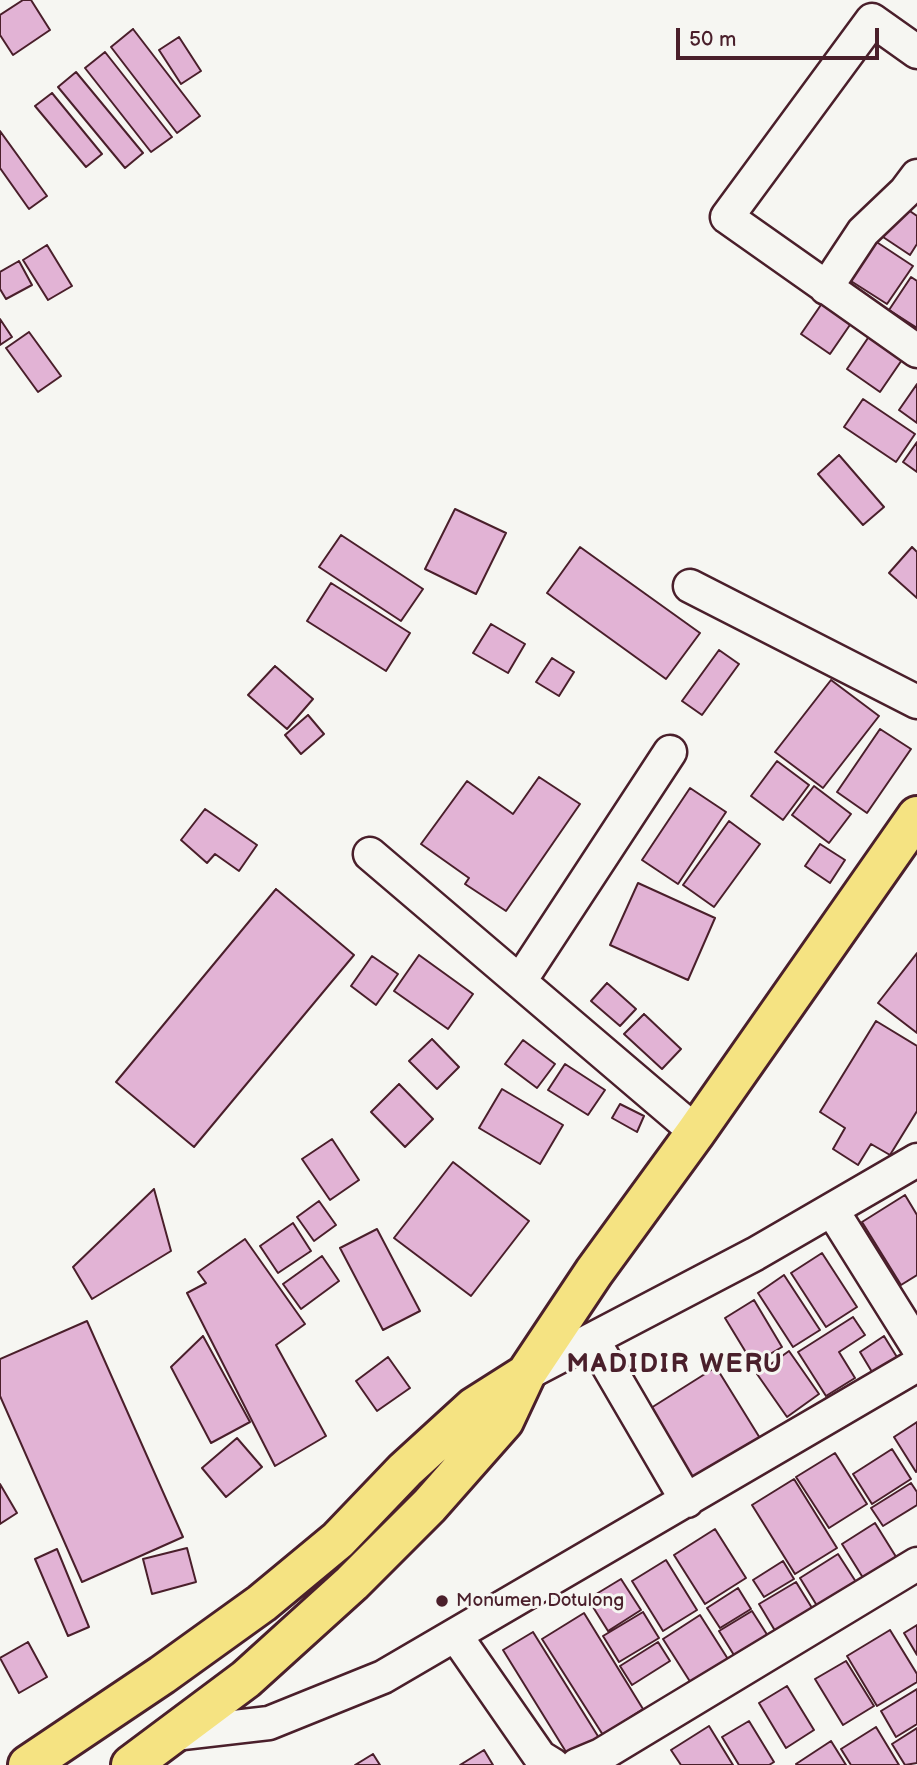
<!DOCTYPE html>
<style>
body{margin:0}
#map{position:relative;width:917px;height:1765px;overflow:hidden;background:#f6f6f2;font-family:"Balsamiq Sans",sans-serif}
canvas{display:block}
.scale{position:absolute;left:676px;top:28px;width:203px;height:32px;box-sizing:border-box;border:4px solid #4a1f2b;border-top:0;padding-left:9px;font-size:21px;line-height:24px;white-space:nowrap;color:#4a1f2b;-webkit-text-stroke:5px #f6f6f2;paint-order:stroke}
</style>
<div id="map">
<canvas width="917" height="1765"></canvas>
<div class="scale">50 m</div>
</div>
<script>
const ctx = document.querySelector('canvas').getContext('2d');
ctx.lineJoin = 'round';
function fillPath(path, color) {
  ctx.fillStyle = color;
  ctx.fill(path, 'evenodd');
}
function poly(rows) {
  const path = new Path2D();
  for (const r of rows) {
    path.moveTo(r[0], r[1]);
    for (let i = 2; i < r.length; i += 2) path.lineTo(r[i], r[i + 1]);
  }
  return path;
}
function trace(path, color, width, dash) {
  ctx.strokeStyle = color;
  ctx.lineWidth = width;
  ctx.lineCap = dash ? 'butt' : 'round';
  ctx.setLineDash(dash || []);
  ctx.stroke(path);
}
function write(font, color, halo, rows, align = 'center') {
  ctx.font = font + ' "Balsamiq Sans",sans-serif';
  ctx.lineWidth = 6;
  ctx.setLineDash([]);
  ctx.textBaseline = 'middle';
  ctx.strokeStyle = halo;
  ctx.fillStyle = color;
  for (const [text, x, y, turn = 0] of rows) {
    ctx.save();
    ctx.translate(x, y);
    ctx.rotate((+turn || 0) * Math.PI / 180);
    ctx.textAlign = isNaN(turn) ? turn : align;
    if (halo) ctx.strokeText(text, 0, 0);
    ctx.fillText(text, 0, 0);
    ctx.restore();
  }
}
const building = poly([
 [23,0,31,0,50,30,13,55,0,35,0,15,23,0],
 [133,29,200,116,177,133,111,47,133,29],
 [179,37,201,71,181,84,159,50,179,37],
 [105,52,172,137,151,152,85,68,105,52],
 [76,72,143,153,125,168,58,87,76,72],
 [52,93,102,154,86,167,35,106,52,93],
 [0,131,47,196,29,209,0,168,0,131],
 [901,205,917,216,917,244,910,255,880,235,901,205],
 [869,237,913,266,887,304,843,276,869,237],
 [47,245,72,286,48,300,23,260,47,245],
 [19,261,32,285,6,299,0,289,0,272,19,261],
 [911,277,917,281,917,328,889,310,911,277],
 [825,299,854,319,830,354,801,334,825,299],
 [0,319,12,337,0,345,0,319],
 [29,332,61,376,38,392,6,348,29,332],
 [872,332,906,354,880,392,847,369,872,332],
 [917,384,917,423,899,410,917,384],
 [863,399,915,434,896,462,844,427,863,399],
 [917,442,917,472,903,462,917,442],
 [839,455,884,507,863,525,818,474,839,455],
 [455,509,506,533,476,594,425,569,455,509],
 [341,535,423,589,401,621,319,567,341,535],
 [580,547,700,633,666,679,547,593,580,547],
 [912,547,917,552,917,598,889,573,912,547],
 [331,583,410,633,386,671,307,621,331,583],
 [491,624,525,644,508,673,473,653,491,624],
 [719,650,739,664,702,715,682,701,719,650],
 [552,658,574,672,559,696,536,682,552,658],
 [275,666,313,699,287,729,248,695,275,666],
 [831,680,879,716,823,788,775,752,831,680],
 [308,715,324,734,301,754,285,735,308,715],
 [880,729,911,749,867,813,837,792,880,729],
 [777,761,809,785,783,820,751,796,777,761],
 [539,777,580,804,506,911,465,884,469,878,421,844,467,781,513,814,539,777],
 [814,786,851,814,829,843,792,815,814,786],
 [690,788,726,812,678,884,642,860,690,788],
 [205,809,257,845,239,871,215,854,207,863,181,840,205,809],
 [729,821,760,844,714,907,683,885,729,821],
 [820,844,845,860,830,883,805,866,820,844],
 [638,883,715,918,688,980,610,945,638,883],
 [276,889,354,955,194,1147,116,1082,276,889],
 [917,953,917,1033,878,1003,917,953],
 [419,955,473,994,448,1029,394,991,419,955],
 [372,956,398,974,376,1005,351,986,372,956],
 [607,983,636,1009,620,1026,591,1001,607,983],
 [644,1014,681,1049,662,1069,624,1034,644,1014],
 [876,1021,917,1046,917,1111,890,1155,871,1144,858,1165,833,1149,845,1128,820,1112,876,1021],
 [432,1039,459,1067,437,1089,409,1061,432,1039],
 [523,1040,555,1064,537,1088,505,1064,523,1040],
 [565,1064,605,1090,588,1115,548,1090,565,1064],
 [399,1084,433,1119,405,1147,371,1112,399,1084],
 [502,1089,563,1125,540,1164,479,1128,502,1089],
 [620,1104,644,1116,637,1132,612,1118,620,1104],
 [332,1139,359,1180,330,1200,302,1159,332,1139],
 [453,1162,529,1221,471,1296,394,1238,453,1162],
 [154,1189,171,1251,92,1299,73,1267,154,1189],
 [905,1195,917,1215,917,1275,901,1285,862,1222,905,1195],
 [319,1201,336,1225,314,1241,297,1217,319,1201],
 [293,1223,311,1251,278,1273,260,1246,293,1223],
 [377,1229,420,1311,383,1330,340,1248,377,1229],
 [245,1239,305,1324,276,1345,326,1436,275,1466,187,1293,206,1283,198,1272,245,1239],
 [822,1253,857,1307,826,1327,791,1273,822,1253],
 [322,1256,339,1281,301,1309,283,1284,322,1256],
 [784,1275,820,1330,793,1347,758,1293,784,1275],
 [754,1300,782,1347,753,1364,725,1318,754,1300],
 [853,1317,865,1335,839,1352,855,1378,826,1396,798,1352,853,1317],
 [87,1321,183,1537,82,1582,0,1396,0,1359,87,1321],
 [203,1336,250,1422,211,1443,171,1367,203,1336],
 [884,1336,900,1362,875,1377,860,1352,884,1336],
 [789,1351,819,1394,787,1417,757,1374,789,1351],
 [388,1357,410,1388,377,1411,356,1381,388,1357],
 [716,1367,763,1443,689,1488,643,1413,716,1367],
 [917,1422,917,1471,916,1472,894,1437,917,1422],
 [237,1438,262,1467,226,1497,202,1468,237,1438],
 [892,1449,911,1479,872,1504,853,1474,892,1449],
 [835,1453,867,1504,829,1528,796,1477,835,1453],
 [794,1479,837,1548,795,1574,752,1505,794,1479],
 [911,1483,917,1492,917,1505,883,1526,871,1508,911,1483],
 [0,1484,17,1513,0,1524,0,1484],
 [875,1523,898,1560,865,1581,842,1544,875,1523],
 [715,1529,746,1578,705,1604,674,1555,715,1529],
 [187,1548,196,1582,152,1594,143,1559,187,1548],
 [57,1549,89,1627,68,1636,35,1559,57,1549],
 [838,1554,858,1585,819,1609,800,1578,838,1554],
 [666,1560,697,1610,663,1631,632,1581,666,1560],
 [783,1561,794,1579,764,1597,753,1580,783,1561],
 [621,1579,641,1610,608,1631,588,1599,621,1579],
 [796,1582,817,1616,780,1639,759,1604,796,1582],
 [738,1588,751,1609,720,1628,707,1608,738,1588],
 [752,1611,775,1647,742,1668,719,1631,752,1611],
 [643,1612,659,1638,619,1662,603,1636,643,1612],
 [584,1613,643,1709,603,1735,542,1639,584,1613],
 [700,1615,733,1667,696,1691,663,1639,700,1615],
 [917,1625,917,1655,904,1633,917,1625],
 [890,1630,917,1674,917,1682,877,1706,847,1656,890,1630],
 [533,1632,601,1741,571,1760,503,1650,533,1632],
 [28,1642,47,1677,19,1693,0,1658,28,1642],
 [658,1642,670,1661,632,1685,620,1666,658,1642],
 [846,1661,874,1706,843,1725,815,1679,846,1661],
 [787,1686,814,1730,786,1748,759,1703,787,1686],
 [917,1689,917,1724,896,1737,881,1711,917,1689],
 [749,1721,774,1762,769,1765,739,1765,722,1737,749,1721],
 [709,1726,733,1765,681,1765,671,1750,709,1726],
 [876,1727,899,1765,851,1765,841,1749,876,1727],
 [917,1728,917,1763,905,1765,892,1744,917,1728],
 [831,1741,846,1765,797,1765,796,1764,831,1741],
 [484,1750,493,1765,460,1765,484,1750],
 [373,1754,380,1765,355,1765,373,1754]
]);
fillPath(building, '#e2b3d5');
trace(building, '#4a1f2b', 2);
const minor = poly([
 [917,52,872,20,727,217,917,351],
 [826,288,863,232,905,192,917,176],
 [690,586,917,702],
 [370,854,696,1132],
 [520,981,670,752],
 [832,1210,917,1346],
 [593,1340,687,1501],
 [526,1374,755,1254,917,1160],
 [456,1636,540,1757,553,1765],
 [174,1734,269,1723,383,1677,917,1365],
 [577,1765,601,1755,917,1564]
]);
const highway = poly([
 [28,1765,162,1675,262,1603,338,1540,405,1470,474,1407,526,1374],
 [131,1765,246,1679,352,1583,429,1506,504,1421,526,1374,594,1272,696,1132,917,816]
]);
trace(minor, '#4a1f2b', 37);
trace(highway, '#4a1f2b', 44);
trace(minor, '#f6f6f2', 32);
trace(highway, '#f5e382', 38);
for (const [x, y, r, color] of [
 [442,1601,7,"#4a1f2b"]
]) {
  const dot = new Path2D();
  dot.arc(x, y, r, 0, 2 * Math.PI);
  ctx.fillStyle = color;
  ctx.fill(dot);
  trace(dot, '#f6f6f2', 2.5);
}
write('19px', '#4a1f2b', '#f6f6f2', [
 ["Monumen Dotulong",456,1601]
], 'left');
ctx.letterSpacing = '2px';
write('bold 26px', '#4a1f2b', '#f6f6f2', [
 ["MADIDIR WERU",675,1365]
]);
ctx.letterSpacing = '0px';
</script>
